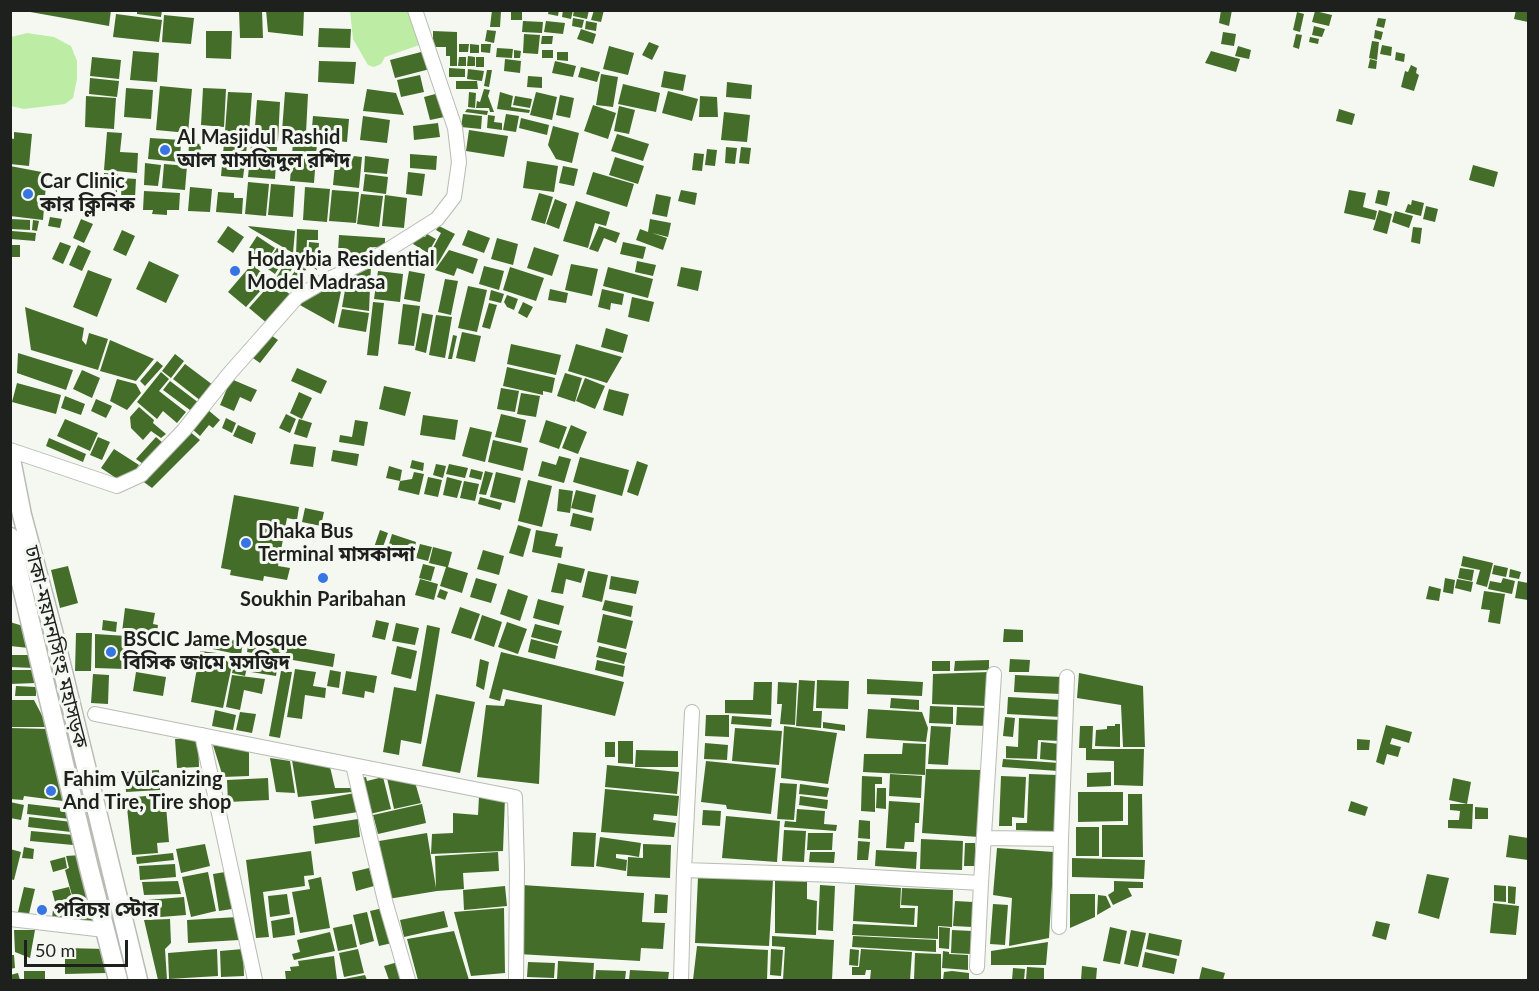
<!DOCTYPE html>
<meta charset="utf-8">
<style>
body{margin:0}
#map{position:relative;width:1539px;height:991px;overflow:hidden;background:#f4f8f1;font-family:Lato,sans-serif}
canvas{display:block}
.frame{position:absolute;inset:0;border:12px solid #1e201d;pointer-events:none}
.scale{position:absolute;left:24px;top:940px;width:104px;height:27px;box-sizing:border-box;border:3px solid #1e201d;border-top:0;padding-left:8px;font-size:18px;line-height:21px;white-space:nowrap;color:#1e201d;-webkit-text-stroke:4px #f4f8f1;paint-order:stroke}
</style>
<div id="map">
<canvas width="1539" height="991"></canvas>
<div class="frame"></div>
<div class="scale">50 m</div>
</div>
<script>
const ctx = document.querySelector('canvas').getContext('2d');
ctx.lineJoin = 'round';
function fillPath(path, color) {
  ctx.fillStyle = color;
  ctx.fill(path, 'evenodd');
}
function poly(rows) {
  const path = new Path2D();
  for (const r of rows) {
    path.moveTo(r[0], r[1]);
    for (let i = 2; i < r.length; i += 2) path.lineTo(r[i], r[i + 1]);
  }
  return path;
}
function trace(path, color, width, dash) {
  ctx.strokeStyle = color;
  ctx.lineWidth = width;
  ctx.lineCap = dash ? 'butt' : 'round';
  ctx.setLineDash(dash || []);
  ctx.stroke(path);
}
function write(font, color, halo, rows, align = 'center') {
  ctx.font = font + ' Lato,"Noto Sans Bengali",sans-serif';
  ctx.lineWidth = 6;
  ctx.setLineDash([]);
  ctx.textBaseline = 'middle';
  ctx.strokeStyle = halo;
  ctx.fillStyle = color;
  for (const [text, x, y, turn = 0] of rows) {
    ctx.save();
    ctx.translate(x, y);
    ctx.rotate((+turn || 0) * Math.PI / 180);
    ctx.textAlign = isNaN(turn) ? turn : align;
    if (halo) ctx.strokeText(text, 0, 0);
    ctx.fillText(text, 0, 0);
    ctx.restore();
  }
}
fillPath(poly([
 [350,11,414,11,425,43,385,57,381,64,374,67,368,65,353,39],
 [27,33,54,37,71,46,77,61,77,79,73,98,65,104,24,109,11,106,11,37]
]), '#bdeca4');
fillPath(poly([
 [19,10,111,10,109,26],
 [137,10,162,10,161,17,137,14],
 [239,10,262,10,263,38,240,38],
 [266,10,304,10,303,36,268,32],
 [492,10,501,11,500,27,490,27],
 [549,10,559,10,558,16,548,14],
 [563,10,573,10,571,19,562,17],
 [574,10,589,10,587,19,573,16],
 [594,10,604,10,601,22,591,20],
 [1221,10,1232,10,1229,26,1219,23],
 [1516,10,1528,10,1528,22,1514,19],
 [1315,11,1332,15,1329,26,1312,22],
 [511,12,522,12,522,20,511,20],
 [1297,12,1304,14,1300,32,1293,30],
 [116,14,162,20,159,42,113,37],
 [164,15,194,18,191,44,162,42],
 [573,18,584,20,582,28,572,26],
 [1378,18,1386,19,1384,28,1376,26],
 [523,21,543,22,542,33,522,32],
 [546,21,565,23,563,34,544,32],
 [586,21,597,23,596,31,585,29],
 [1314,26,1325,29,1322,37,1312,35],
 [319,28,351,29,350,48,318,47],
 [581,29,596,34,593,44,577,39],
 [487,30,496,31,494,43,485,41],
 [1375,30,1383,32,1381,40,1374,38],
 [206,31,232,31,231,59,206,58],
 [433,31,457,32,457,66,450,66,450,56,446,56,446,47,433,47],
 [1223,32,1236,34,1234,46,1221,44],
 [524,34,540,35,538,54,523,53],
 [1296,34,1302,35,1299,49,1293,47],
 [542,36,553,36,552,44,541,44],
 [1310,37,1319,39,1318,44,1309,42],
 [1372,41,1379,42,1377,60,1369,58],
 [649,42,659,46,652,60,642,55],
 [459,44,469,44,468,52,459,52],
 [470,44,479,45,479,53,470,53],
 [481,44,491,44,490,53,481,52],
 [1382,45,1392,47,1391,56,1380,54],
 [609,46,634,53,628,75,603,69],
 [1238,46,1251,50,1249,59,1235,56],
 [497,48,513,49,512,58,496,57],
 [514,50,521,51,520,58,514,58],
 [542,50,553,50,553,58,542,58],
 [133,51,159,53,157,82,130,80],
 [425,51,430,69,395,78,390,60],
 [1211,51,1240,59,1236,72,1205,63],
 [557,52,568,52,568,61,557,60],
 [1396,52,1405,54,1404,62,1395,60],
 [468,56,475,57,475,66,467,66],
 [92,57,121,60,119,79,90,76],
 [459,57,466,57,466,66,458,66],
 [476,57,484,57,484,67,476,67],
 [505,59,521,61,520,73,504,71],
 [1370,59,1377,61,1376,69,1368,68],
 [319,61,356,62,354,84,318,82],
 [555,61,576,66,573,77,552,73],
 [1411,65,1417,68,1416,73,1419,75,1414,91,1401,87,1405,71,1408,72],
 [581,67,600,72,597,82,578,77],
 [449,68,465,69,465,77,449,77],
 [468,69,484,71,482,81,467,79],
 [487,70,492,70,489,87,484,86],
 [664,71,686,75,683,91,661,87],
 [601,74,618,77,613,107,596,105],
 [420,75,424,92,401,97,397,80],
 [528,76,542,77,542,88,527,87],
 [90,78,119,81,117,97,89,94],
 [456,81,477,81,478,89,456,89],
 [727,82,752,85,751,99,726,97],
 [623,84,660,93,656,112,618,104],
 [160,86,192,89,188,133,156,130],
 [126,88,153,90,151,119,124,117],
 [203,88,226,89,224,127,201,125],
 [367,89,396,93,404,115,363,111],
 [484,89,490,90,488,96,494,112,490,112,489,108,476,108,477,101,480,102],
 [668,91,698,99,692,121,662,113],
 [228,92,252,93,249,133,225,131],
 [285,92,308,94,306,133,282,131],
 [443,92,449,116,430,120,424,97],
 [469,92,476,93,475,108,468,107],
 [500,92,513,96,511,107,530,110,529,113,497,109],
 [536,92,557,97,552,120,530,115],
 [560,95,574,98,570,118,556,115],
 [86,96,116,98,114,129,85,127],
 [515,96,532,99,530,108,513,105],
 [700,96,717,97,718,117,699,117],
 [257,100,280,102,278,141,254,140],
 [593,105,616,113,608,139,584,131],
 [619,106,635,110,629,134,614,131],
 [467,109,488,111,487,115,465,112],
 [1339,109,1355,114,1352,125,1336,121],
 [724,112,750,115,747,142,721,140],
 [463,114,482,116,481,129,461,127],
 [506,114,519,116,516,132,503,130],
 [488,115,495,116,494,122,502,123,502,130,487,128],
 [313,116,349,119,347,142,311,139],
 [363,116,390,120,387,143,360,140],
 [521,118,549,125,547,135,519,128],
 [438,123,440,137,414,140,413,126],
 [553,126,579,133,572,163,556,159,548,145],
 [469,130,508,136,504,157,466,151],
 [14,132,32,134,29,166,10,164,10,138,14,139],
 [107,132,122,133,120,152,138,153,137,173,104,170],
 [617,134,649,144,643,161,611,151],
 [150,138,181,140,180,162,148,159],
 [293,142,317,143,314,183,290,181],
 [189,143,201,144,200,164,188,164],
 [224,143,247,145,243,178,221,176],
 [251,145,277,147,275,179,248,177],
 [726,147,737,148,735,164,725,163],
 [741,147,751,148,749,164,739,163],
 [707,149,717,150,715,166,705,165],
 [694,153,704,154,702,171,692,170],
 [336,154,362,157,359,188,333,185],
 [410,154,437,156,436,170,410,168],
 [365,156,389,159,387,174,364,172],
 [615,157,644,166,638,184,609,175],
 [527,161,558,166,554,192,523,188],
 [145,163,161,165,158,186,144,185],
 [164,164,187,166,185,190,162,188],
 [1473,165,1498,172,1494,187,1469,180],
 [10,166,47,173,43,220,10,216],
 [563,166,578,169,574,186,559,183],
 [408,172,425,174,422,196,406,194],
 [593,172,634,184,627,207,586,194],
 [104,173,118,174,117,193,103,192],
 [365,174,388,177,386,194,363,191],
 [122,178,136,179,135,198,121,197],
 [248,182,269,184,266,216,245,214],
 [271,184,295,186,293,217,268,215],
 [190,187,212,189,210,212,188,211],
 [305,187,330,189,327,222,303,220],
 [332,190,359,192,356,223,329,221],
 [681,190,697,193,695,205,678,201],
 [1349,190,1366,193,1363,207,1377,211,1375,220,1344,213],
 [1378,190,1390,192,1387,206,1375,203],
 [144,191,180,193,179,210,167,210,167,215,152,214,153,210,143,210],
 [218,192,234,193,234,198,243,198,242,214,216,212],
 [539,193,553,197,545,224,531,220],
 [361,194,383,196,379,227,357,224],
 [656,194,671,197,667,217,652,214],
 [385,195,407,198,404,228,382,226],
 [555,199,567,204,559,229,546,224],
 [1412,200,1424,203,1421,216,1405,212,1408,204,1411,205],
 [576,201,610,212,606,226,595,223,588,248,563,241],
 [1426,206,1438,209,1435,222,1423,219],
 [1379,210,1392,214,1387,234,1373,230],
 [1395,211,1413,216,1409,228,1392,222],
 [50,217,62,219,60,228,48,226],
 [11,219,30,220,30,230,11,229],
 [81,219,93,224,84,243,73,238],
 [650,219,671,223,668,237,652,233,667,238,663,250,636,240,640,229,648,232],
 [33,220,39,221,37,231,32,230],
 [228,226,244,237,233,253,217,242],
 [248,226,295,231,293,253,250,228],
 [439,226,455,234,437,265,427,259,441,233,436,230],
 [599,226,620,233,616,243,604,238,598,252,589,249],
 [1413,227,1422,228,1420,244,1411,242],
 [297,229,318,230,318,240,307,240,306,260,296,255],
 [122,230,135,236,126,256,113,250],
 [468,230,490,238,484,253,462,245],
 [12,231,36,233,35,241,11,239],
 [419,234,425,237,427,234,436,239,428,253,413,244],
 [339,235,385,238,385,248,374,247,337,267],
 [257,236,275,248,264,265,246,253],
 [497,238,518,244,513,265,491,259],
 [60,242,71,246,63,264,52,259],
 [309,242,319,243,317,270,308,264],
 [623,242,646,247,643,259,620,254],
 [10,245,20,245,20,257,10,257],
 [78,245,91,251,82,271,69,265],
 [534,247,559,255,552,276,527,268],
 [277,248,287,255,275,274,265,267],
 [449,250,478,259,473,274,457,268,454,276,435,270],
 [290,255,298,260,283,282,276,278],
 [149,261,179,275,166,303,136,289],
 [637,261,656,265,653,276,635,272],
 [301,262,308,266,294,289,286,284],
 [252,264,270,280,246,307,228,292],
 [371,264,369,311,342,307,347,279],
 [571,264,598,269,592,296,565,290],
 [484,266,504,271,499,290,479,284],
 [510,267,544,278,536,301,503,290],
 [608,267,653,279,648,298,603,286],
 [681,267,702,271,698,291,677,286],
 [88,270,112,279,97,317,73,307],
 [378,271,403,274,400,302,374,299],
 [409,271,425,274,420,302,404,299],
 [338,278,342,287,334,324,298,304],
 [445,279,458,281,451,315,438,312],
 [273,281,292,296,268,324,249,308],
 [468,286,487,290,477,332,458,328],
 [550,289,568,293,566,303,548,300],
 [602,289,624,294,622,305,611,303,610,310,598,307],
 [491,290,504,294,501,303,489,300],
 [507,295,518,299,514,310,507,307,504,302],
 [632,297,654,302,649,322,628,317],
 [373,302,384,303,378,356,367,355],
 [523,302,533,307,527,318,518,313],
 [489,303,497,305,490,329,482,327],
 [403,304,420,306,414,346,398,344],
 [25,307,84,328,82,340,86,345,89,333,108,339,98,370,31,350],
 [342,309,369,313,366,332,338,327],
 [422,313,433,315,426,353,415,350],
 [436,315,452,317,445,358,429,355],
 [606,328,628,335,623,353,601,347],
 [462,332,481,336,475,362,456,358],
 [268,333,278,340,260,363,250,356],
 [453,335,457,336,452,359,448,359],
 [110,340,154,359,136,381,100,371],
 [511,344,561,355,556,375,507,364],
 [576,344,622,357,607,383,568,371],
 [18,353,73,370,66,390,17,373],
 [175,354,184,361,171,378,162,371],
 [157,361,163,366,145,386,140,381],
 [185,364,213,385,201,401,173,379],
 [507,367,555,378,552,393,543,391,543,395,503,386],
 [297,368,327,381,321,394,291,381],
 [82,370,100,378,92,398,73,389],
 [161,372,169,379,159,391,186,412,177,423,163,411,157,419,137,402],
 [565,373,582,378,575,402,557,396],
 [585,378,605,386,595,409,576,401],
 [117,379,136,384,141,393,127,410,110,401],
 [231,379,257,390,251,402,240,397,234,411,220,405],
 [170,381,199,403,190,410,163,390],
 [17,383,61,395,56,414,12,402],
 [384,386,411,392,405,416,379,409],
 [501,388,519,391,515,412,497,409],
 [609,389,629,394,623,416,603,410],
 [299,392,312,398,302,419,290,413],
 [521,393,540,396,536,417,517,414],
 [65,396,85,404,81,415,61,408],
 [96,399,112,406,106,418,91,411],
 [139,407,154,420,153,423,166,434,161,438,151,431,143,440,131,428,130,417],
 [208,410,220,420,213,428,209,425,200,436,192,429],
 [286,414,296,419,290,433,279,428],
 [501,414,526,420,521,443,495,437],
 [423,415,458,420,455,440,420,435],
 [226,418,236,423,232,433,222,428],
 [65,419,98,433,90,451,57,436],
 [299,419,312,423,307,438,294,434],
 [355,420,368,422,364,446,339,442,340,435,352,437],
 [546,420,567,427,559,449,539,442],
 [238,425,256,433,252,444,233,436],
 [571,425,587,432,578,454,562,448],
 [470,427,492,432,485,462,462,456],
 [189,431,200,440,152,488,141,480],
 [98,437,110,442,102,460,90,455],
 [156,437,163,443,143,464,136,459],
 [49,438,86,454,83,462,46,446],
 [493,440,528,448,523,471,488,462],
 [294,444,316,447,313,467,290,464],
 [114,449,139,465,125,484,101,468],
 [333,450,359,454,357,466,331,461],
 [559,456,571,459,564,483,538,476,542,461,556,465],
 [580,457,629,470,622,496,573,482],
 [412,460,424,463,423,471,410,468],
 [637,461,648,465,638,496,627,492],
 [436,464,446,466,443,478,433,475],
 [449,464,468,468,465,478,446,474],
 [389,466,402,470,400,481,386,478],
 [471,469,483,472,481,480,469,477],
 [485,471,493,473,486,495,479,494],
 [414,472,424,474,419,495,398,490,400,481,412,479],
 [496,472,521,478,515,503,490,497],
 [428,477,442,480,438,497,424,494],
 [447,477,462,481,457,498,443,495],
 [528,480,552,486,542,527,518,521],
 [464,481,479,484,475,501,460,498],
 [559,489,573,491,570,513,557,511],
 [576,490,596,495,592,513,571,508],
 [234,495,299,507,297,520,287,518,278,566,290,568,287,580,264,576,263,581,230,575,231,570,221,568],
 [480,497,502,503,500,510,478,504],
 [305,508,324,512,321,526,302,522],
 [573,513,594,518,591,531,570,526],
 [518,525,531,529,523,557,509,553],
 [380,530,388,533,379,558,371,556],
 [536,530,558,534,555,546,563,547,561,558,532,552],
 [392,534,416,542,412,558,387,551],
 [420,544,432,547,428,561,416,558],
 [433,547,452,552,448,567,468,573,462,593,440,586,446,567,429,563],
 [483,550,504,556,499,575,477,569],
 [1463,556,1493,563,1487,587,1476,584,1480,570,1461,566],
 [558,563,585,569,581,583,566,579,563,594,551,592],
 [423,564,435,567,431,581,419,578],
 [1494,565,1508,568,1506,577,1492,574],
 [68,566,78,603,60,608,51,570],
 [1460,568,1474,570,1472,581,1458,578],
 [1510,569,1521,572,1519,579,1509,577],
 [588,571,608,575,602,602,582,597],
 [611,576,639,581,636,594,609,589],
 [476,578,497,584,491,603,470,597],
 [1445,578,1455,580,1453,594,1443,592],
 [1503,578,1515,581,1512,594,1488,589,1490,581,1501,583],
 [420,579,438,584,434,600,415,595],
 [1457,579,1473,582,1471,592,1455,588],
 [1518,581,1528,583,1528,600,1515,598],
 [1429,586,1441,589,1439,601,1426,599],
 [440,589,448,592,445,600,437,597],
 [508,589,528,596,520,621,500,614],
 [1484,591,1505,594,1500,624,1488,622,1490,610,1481,609],
 [538,599,564,606,559,625,533,618],
 [605,600,633,606,631,617,602,610],
 [460,607,480,614,471,639,451,633],
 [125,608,155,613,153,624,158,625,157,632,154,631,154,637,122,632],
 [603,614,633,621,626,649,597,642],
 [482,615,502,622,494,647,474,640],
 [103,620,117,622,116,632,102,630],
 [376,620,389,623,385,640,372,637],
 [10,622,23,626,29,648,10,646],
 [507,622,527,629,518,654,498,647],
 [396,623,419,628,415,645,392,641],
 [535,624,562,631,558,644,531,637],
 [427,625,440,628,421,744,401,740,399,755,383,752,394,687,416,691],
 [1004,629,1023,630,1023,642,1003,642],
 [76,633,92,633,91,671,75,671],
 [95,634,127,636,125,669,95,668],
 [210,635,243,642,241,655,208,648],
 [249,639,335,654,333,667,247,652],
 [531,639,558,646,555,659,528,652],
 [397,646,417,651,411,679,391,674],
 [599,646,627,653,624,664,596,657],
 [200,651,234,655,223,708,191,702],
 [501,652,624,682,615,716,503,689,500,701,489,698],
 [10,655,34,655,34,668,10,667],
 [236,656,249,659,245,676,232,673],
 [254,658,278,662,276,676,251,672],
 [480,659,489,662,484,690,476,686],
 [1010,659,1030,660,1029,672,1009,672],
 [597,660,625,666,623,677,595,670],
 [989,660,989,670,954,671,955,661],
 [932,661,950,661,950,671,932,671],
 [295,669,316,672,313,686,326,688,325,698,305,695,302,719,287,717],
 [10,670,36,670,36,683,10,684],
 [330,670,341,672,339,688,327,686],
 [281,671,292,672,280,738,269,736],
 [346,671,377,676,374,693,365,691,364,698,342,694],
 [136,672,166,677,163,696,133,691],
 [990,672,987,706,932,704,933,674],
 [1079,673,1143,686,1145,747,1123,747,1121,705,1077,698],
 [93,674,109,675,108,704,91,703],
 [232,675,265,679,262,694,244,690,240,710,226,707],
 [1015,675,1062,677,1061,694,1014,692],
 [867,679,923,682,922,696,867,694],
 [799,680,815,681,813,711,822,711,821,728,796,726],
 [817,680,849,681,848,709,816,708],
 [754,682,772,682,771,715,725,713,725,700,753,700],
 [778,682,797,683,795,725,780,724,782,704,777,704],
 [16,686,36,687,36,696,15,696],
 [436,694,475,702,460,773,422,766],
 [1008,697,1062,700,1061,717,1007,714],
 [891,698,919,700,919,710,890,708],
 [506,699,542,705,539,784,477,777,486,705,504,706],
 [10,700,34,700,48,727,10,727],
 [930,706,953,707,953,724,929,723],
 [957,707,989,708,989,726,956,725],
 [868,709,922,712,928,728,926,742,866,738],
 [215,710,236,715,233,730,212,726],
 [240,712,256,714,252,733,236,730],
 [706,715,729,715,729,737,705,736],
 [732,716,772,719,771,727,731,724],
 [1005,717,1015,718,1013,737,1003,736],
 [1019,718,1061,720,1061,741,1038,740,1037,759,1006,758,1006,746,1018,747],
 [823,722,845,725,845,731,823,728],
 [1115,724,1120,724,1120,747,1095,746,1096,730,1107,729,1107,726,1115,726],
 [1386,725,1412,732,1409,743,1392,738,1390,744,1401,747,1398,757,1387,754,1384,765,1376,762],
 [784,726,837,733,828,784,781,778],
 [931,726,951,727,948,765,928,764],
 [1080,726,1093,726,1092,749,1144,749,1143,786,1114,785,1114,761,1086,760,1086,748,1079,748],
 [10,728,49,729,63,801,24,796,23,800,10,799],
 [735,728,782,731,779,765,732,761],
 [198,738,199,767,177,768,175,739],
 [1357,739,1370,740,1369,750,1357,750],
 [618,741,633,741,633,764,618,763],
 [605,742,615,742,615,757,605,757],
 [1041,742,1060,744,1059,761,1040,759],
 [705,743,728,745,727,760,704,759],
 [903,743,926,744,925,775,863,772,864,754,902,754],
 [213,745,249,750,249,776,223,777],
 [636,750,678,751,678,767,635,767],
 [270,758,290,761,295,793,276,792],
 [1003,759,1059,763,1058,771,1002,767],
 [292,760,330,767,335,788,352,788,352,792,298,797],
 [706,761,776,768,771,814,727,809,726,805,701,802],
 [607,765,679,772,677,794,605,787],
 [926,769,982,770,979,837,922,833],
 [159,770,160,790,126,792,125,772],
 [1111,772,1111,786,1087,787,1087,773],
 [890,774,922,776,921,798,889,796],
 [1029,774,1057,775,1055,832,1016,830,1016,823,1027,823],
 [862,776,882,777,882,784,875,784,875,812,861,811],
 [1001,776,1026,777,1024,818,1012,817,1012,826,999,826],
 [366,777,367,781,383,777,391,809,370,814,361,778],
 [268,778,269,800,228,802,227,780],
 [387,778,415,782,421,803,394,809],
 [1453,778,1471,782,1467,804,1449,800],
 [780,783,797,784,794,820,777,819],
 [800,784,829,788,827,797,799,794],
 [877,788,886,788,886,809,876,808],
 [605,789,679,796,677,816,654,814,653,820,676,823,674,837,601,832],
 [1078,792,1123,792,1123,821,1078,822],
 [355,793,358,812,314,819,311,801],
 [165,794,169,842,157,843,158,853,132,855,126,798],
 [1128,794,1142,794,1143,857,1102,857,1102,825,1128,825],
 [479,796,505,797,503,851,431,854,432,834,453,833,453,813,478,815],
 [800,796,828,800,827,809,799,805],
 [889,801,920,803,919,823,915,823,914,842,905,842,904,849,886,848],
 [1351,801,1368,807,1365,816,1348,811],
 [10,802,24,805,21,820,10,818],
 [28,804,71,809,70,819,27,814],
 [422,804,426,823,378,834,373,815],
 [1450,804,1473,804,1472,829,1448,828,1448,820,1459,820,1460,811,1450,810],
 [1475,807,1488,808,1488,819,1475,819],
 [797,809,825,811,824,824,837,825,836,831,784,827,785,821,796,822],
 [703,810,721,811,720,826,702,825],
 [726,816,780,821,777,862,722,858],
 [29,817,72,822,71,832,28,827],
 [358,819,360,837,315,844,313,826],
 [859,820,870,821,870,839,858,838],
 [1076,827,1099,827,1099,856,1076,856],
 [784,830,806,831,804,862,782,861],
 [31,831,74,835,73,845,30,841],
 [573,832,596,833,594,867,571,866],
 [427,833,436,888,435,856,498,852,499,871,463,873,464,889,437,891,388,899,379,841],
 [808,833,833,833,832,850,807,850],
 [1509,835,1528,838,1528,860,1506,857],
 [600,837,641,843,639,857,628,855,628,853,628,855,616,854,616,858,627,860,626,871,596,866],
 [921,839,963,841,962,870,920,869],
 [858,841,870,842,868,860,857,860],
 [965,843,975,843,975,866,964,866],
 [205,844,210,866,181,873,176,849],
 [643,844,671,845,670,878,627,876,628,857,643,858],
 [24,847,34,849,33,859,22,858],
 [997,848,1054,852,1049,938,1009,946,1012,898,993,895],
 [10,849,21,852,14,880,10,879],
 [876,850,917,852,916,869,875,866],
 [311,851,314,875,304,876,305,886,263,892,269,937,256,938,246,860],
 [810,852,835,852,834,863,809,862],
 [173,853,174,860,137,864,136,857],
 [81,855,99,927,78,925,72,899,73,899,65,870,69,868,66,856],
 [65,857,67,868,53,872,50,861],
 [1072,858,1145,860,1144,879,1072,877],
 [175,864,176,877,140,880,139,866],
 [369,868,374,886,356,891,352,872],
 [208,872,216,911,191,917,182,877],
 [225,872,232,909,219,911,213,874],
 [1427,874,1449,878,1439,919,1418,913],
 [321,877,330,928,300,933,292,892,310,889,308,880],
 [698,877,773,880,769,946,695,943],
 [775,879,807,881,807,899,817,901,816,935,775,933],
 [178,881,181,894,144,895,142,882],
 [1114,881,1143,882,1143,888,1128,888,1132,896,1113,905,1108,895,1114,891],
 [522,885,644,893,642,922,665,923,663,949,641,948,640,961,518,954],
 [820,885,835,886,833,931,818,930],
 [855,885,901,888,900,908,915,908,914,925,853,921],
 [1494,885,1506,886,1506,902,1494,901],
 [505,886,507,906,464,910,463,890],
 [1508,886,1516,887,1515,904,1508,903],
 [24,887,35,889,28,918,17,916],
 [69,887,72,898,55,902,52,891],
 [902,888,953,890,952,927,938,926,938,939,852,935,853,924,917,927,918,906,901,905],
 [287,894,290,914,270,917,268,896],
 [655,894,668,895,667,913,654,913],
 [1070,894,1095,894,1095,917,1070,928],
 [1098,895,1106,896,1111,907,1097,915],
 [184,897,186,915,148,918,147,900],
 [955,901,973,902,972,927,953,926],
 [1493,903,1519,906,1516,935,1490,933],
 [993,904,1008,905,1005,945,990,944],
 [383,908,392,943,379,946,370,911],
 [504,908,505,973,471,976,454,912],
 [53,909,74,912,73,922,52,919],
 [444,911,448,927,404,937,400,920],
 [367,912,374,941,360,945,353,915],
 [238,917,239,940,188,943,187,920],
 [293,917,295,935,273,938,271,921],
 [170,919,171,943,165,949,167,980,158,980,144,920],
 [1376,921,1390,924,1386,940,1372,936],
 [352,924,357,947,338,951,333,928],
 [939,927,950,928,949,949,939,948],
 [1110,927,1127,931,1120,964,1103,961],
 [14,930,35,930,30,958,15,952],
 [952,930,972,931,971,954,951,953],
 [1131,930,1146,933,1138,967,1124,964],
 [454,931,469,980,418,980,407,939],
 [330,932,335,951,294,960,292,954,300,952,297,940],
 [1149,933,1182,940,1179,956,1146,949],
 [772,936,834,940,832,980,783,980,785,947,772,946],
 [853,936,936,940,936,952,852,947],
 [1048,942,1046,965,991,965,991,951],
 [697,946,768,950,767,980,693,980],
 [65,948,106,949,106,973,65,974],
 [217,949,218,976,169,979,168,953],
 [243,949,244,976,221,977,220,951],
 [358,949,364,973,344,977,339,953],
 [771,949,783,950,781,976,770,975],
 [850,949,859,950,858,966,849,965],
 [861,949,912,952,910,980,870,980,871,970,866,970,865,975,852,975,852,967,859,967],
 [943,951,949,952,949,954,968,955,968,970,942,968],
 [1145,952,1177,959,1174,974,1142,967],
 [915,953,941,954,941,980,914,980],
 [10,955,14,955,15,968,10,969],
 [334,956,337,980,286,980,285,971,291,971,290,967,299,966,298,961],
 [558,961,594,963,593,980,557,980],
 [398,962,404,980,389,980,384,966],
 [528,962,555,963,554,978,527,977],
 [1082,966,1097,968,1096,980,1081,980],
 [1027,967,1044,968,1044,980,1026,980],
 [1202,967,1225,973,1223,980,1199,980],
 [1013,968,1025,969,1024,980,1012,980],
 [596,970,626,971,625,980,595,980],
 [630,970,669,972,668,980,629,980],
 [24,971,45,971,45,980,24,980],
 [952,971,969,973,969,980,943,980,944,972],
 [18,973,20,980,10,980,10,975],
 [365,975,367,980,344,980,344,979]
]), '#456d2a');
const minor = poly([
 [10,450,117,486,141,475,184,430,229,374,297,297,323,282,383,253,437,219,454,197,459,162,455,128,415,10],
 [95,714,515,797,517,869,516,980],
 [202,735,255,980],
 [353,765,385,901,408,980],
 [984,838,1061,839,1067,677],
 [684,870,837,875,981,883,994,674],
 [10,919,105,930],
 [1059,927,1061,839],
 [977,967,981,883],
 [681,980,684,870,692,712]
]);
const secondary = poly([
 [10,454,22,515,53,631,138,980],
 [10,537,89,868,118,980]
]);
trace(minor, '#b8bcb5', 16);
trace(secondary, '#b8bcb5', 21);
trace(minor, '#fff', 14);
trace(secondary, '#fff', 18);
for (const [x, y, r, color] of [
 [165,150,6,"#3675e3"],
 [28,194,6,"#3675e3"],
 [235,271,6,"#3675e3"],
 [246,543,6,"#3675e3"],
 [323,578,6,"#3675e3"],
 [111,652,6,"#3675e3"],
 [51,791,6,"#3675e3"],
 [42,910,6,"#3675e3"]
]) {
  const dot = new Path2D();
  dot.arc(x, y, r, 0, 2 * Math.PI);
  ctx.fillStyle = color;
  ctx.fill(dot);
  trace(dot, '#f4f8f1', 2);
}
write('bold 20px', '#1e201d', '#f4f8f1', [
 ["Al Masjidul Rashid",177,138],
 ["আল মাসজিদুল রশিদ",177,161],
 ["Car Clinic",40,182],
 ["কার ক্লিনিক",40,205],
 ["Hodaybia Residential",247,260],
 ["Model Madrasa",247,283],
 ["Dhaka Bus",258,532],
 ["Terminal মাসকান্দা",258,555],
 ["Soukhin Paribahan",323,600,"center"],
 ["BSCIC Jame Mosque",123,640],
 ["বিসিক জামে মসজিদ",123,663],
 ["Fahim Vulcanizing",63,780],
 ["And Tire, Tire shop",63,803],
 ["পরিচয় স্টোর",54,910]
], 'left');
write('20px', '#1e201d', '#f4f8f1', [
 ["ঢাকা-ময়মনসিংহ মহাসড়ক",56,647,76]
]);
</script>
